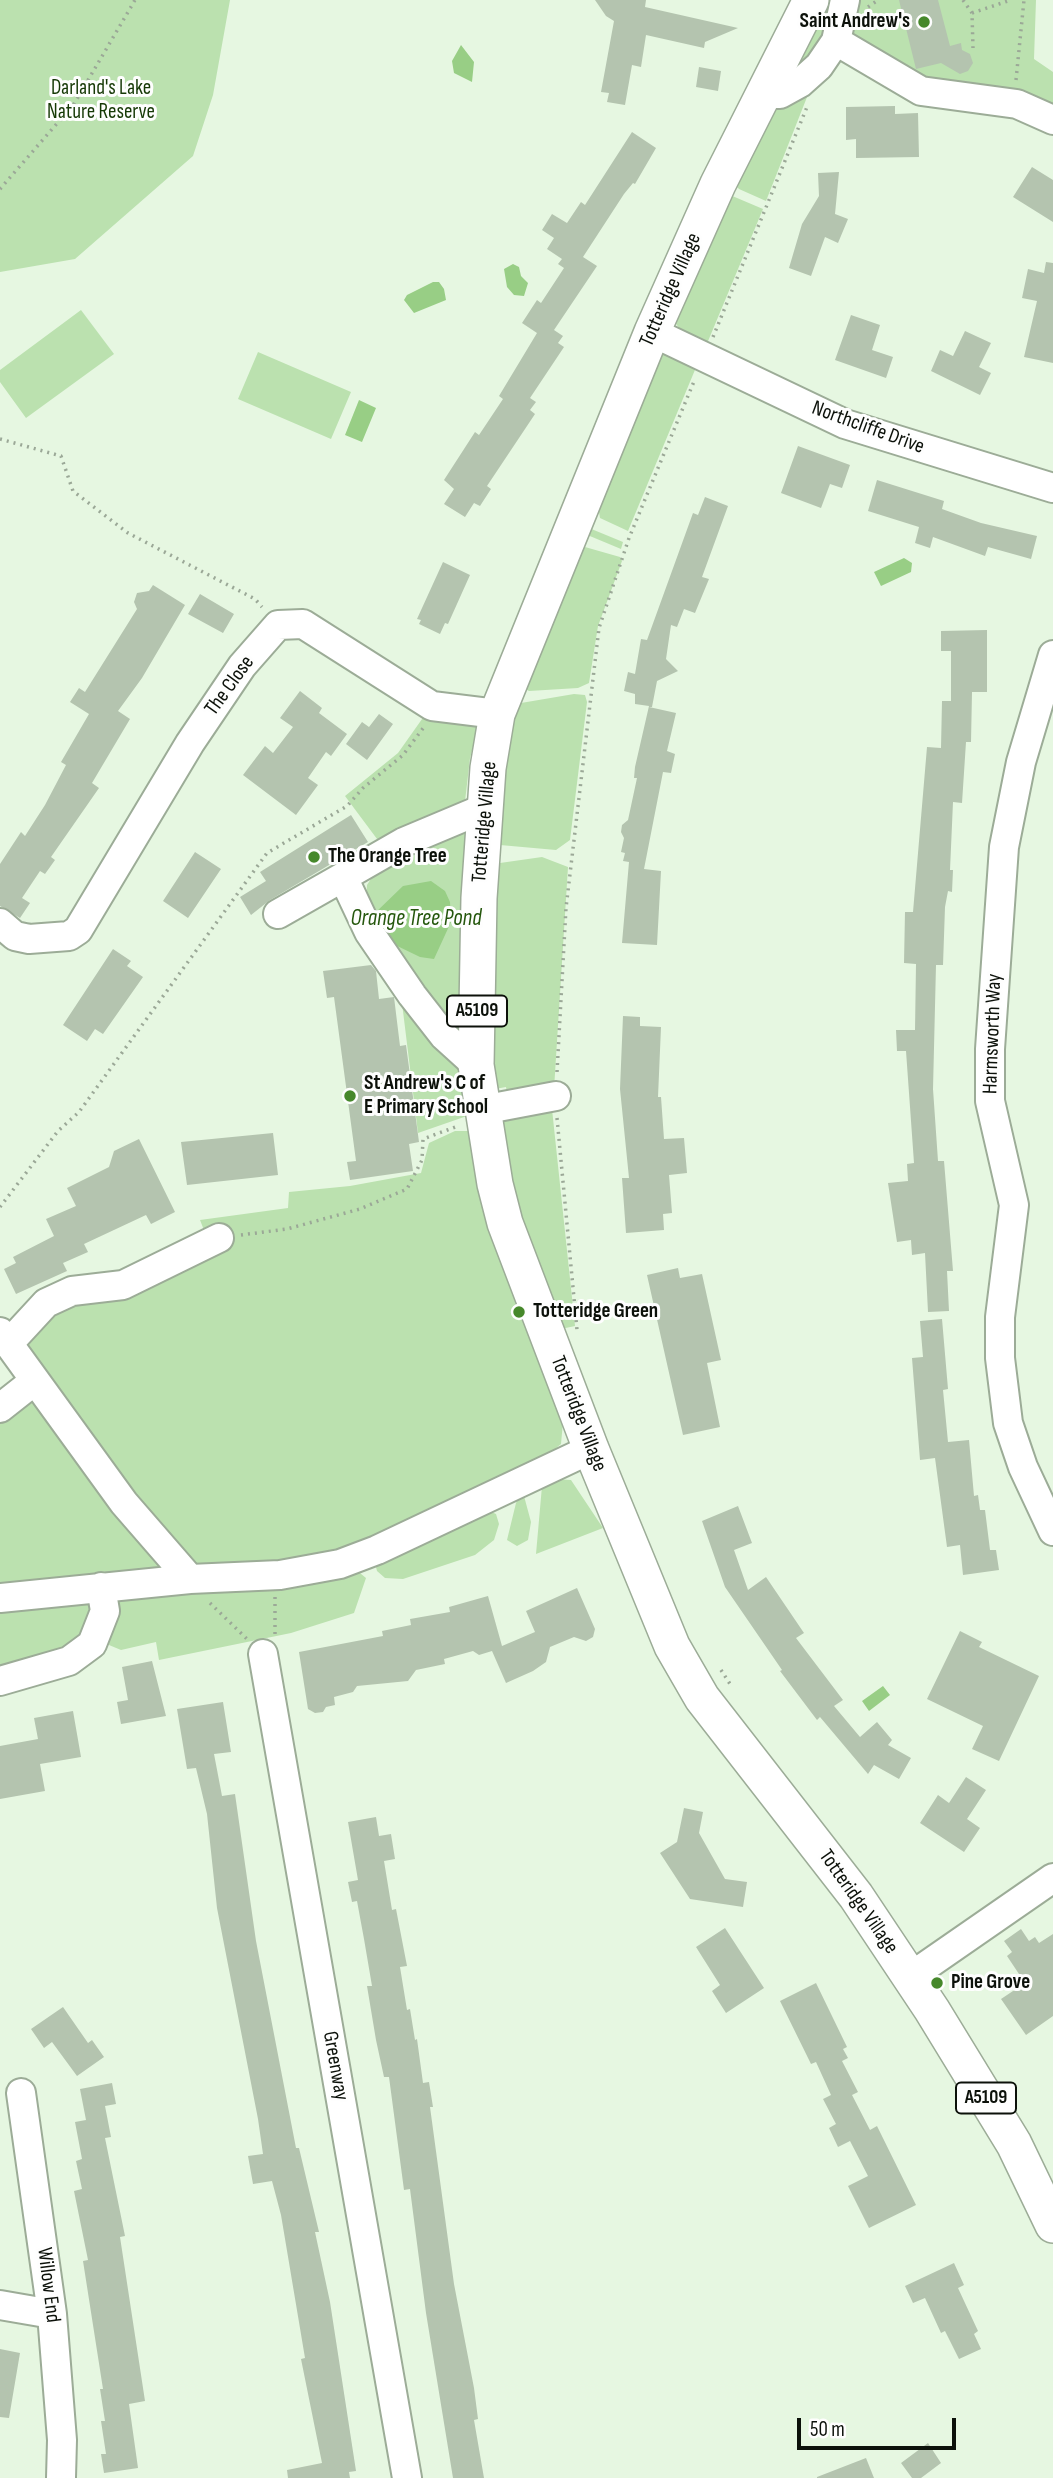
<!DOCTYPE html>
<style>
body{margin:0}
#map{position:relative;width:1053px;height:2478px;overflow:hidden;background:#e6f7e1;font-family:"Sofia Sans Condensed",sans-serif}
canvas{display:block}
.scale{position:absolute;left:797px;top:2418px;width:159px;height:32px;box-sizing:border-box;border:4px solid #0c110a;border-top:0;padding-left:9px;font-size:21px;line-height:24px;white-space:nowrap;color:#0c110a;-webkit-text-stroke:5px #fefefe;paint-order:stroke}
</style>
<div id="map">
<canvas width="1053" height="2478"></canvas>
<div class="scale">50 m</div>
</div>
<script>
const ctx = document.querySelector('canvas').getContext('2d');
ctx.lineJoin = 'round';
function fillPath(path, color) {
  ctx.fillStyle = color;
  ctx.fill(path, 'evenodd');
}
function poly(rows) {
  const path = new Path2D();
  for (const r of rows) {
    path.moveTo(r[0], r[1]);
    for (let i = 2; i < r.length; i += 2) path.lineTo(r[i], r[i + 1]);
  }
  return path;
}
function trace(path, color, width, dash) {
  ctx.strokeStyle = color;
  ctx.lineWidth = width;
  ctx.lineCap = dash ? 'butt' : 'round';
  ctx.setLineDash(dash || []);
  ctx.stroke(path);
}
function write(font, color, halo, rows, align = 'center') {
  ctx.font = font + ' "Sofia Sans Condensed",sans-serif';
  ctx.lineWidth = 6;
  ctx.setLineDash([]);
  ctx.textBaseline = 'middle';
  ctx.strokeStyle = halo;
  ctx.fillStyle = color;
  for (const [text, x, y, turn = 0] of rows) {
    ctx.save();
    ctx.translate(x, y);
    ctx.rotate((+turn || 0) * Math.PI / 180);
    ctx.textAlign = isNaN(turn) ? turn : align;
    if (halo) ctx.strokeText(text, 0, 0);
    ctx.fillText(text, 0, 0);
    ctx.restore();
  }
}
fillPath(poly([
 [0,0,230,0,213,95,193,156,75,259,0,272],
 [825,0,839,0,829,46,783,90],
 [857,0,1036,0,1034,59,1053,72,1053,127,1017,96,1000,86,925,85,850,35],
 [811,87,766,201,739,189,735,185,766,114],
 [730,195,763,209,706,346,682,332,674,321],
 [81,310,114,354,26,418,0,382,0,370],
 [258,352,351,392,331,439,238,399],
 [673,352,697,365,628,531,600,518,597,501,651,365,663,354],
 [589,528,623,542,621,549,585,534],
 [578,545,620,557,622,561,598,626,589,683,578,688,529,691,522,687],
 [574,694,585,695,587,702,570,840,556,850,500,845,500,786,513,710,521,703],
 [427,712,481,718,470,758,464,810,383,847,345,796,398,753],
 [468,824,465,1043,457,1039,366,904,367,885,376,871],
 [542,857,568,867,554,1089,508,1102,506,1087,495,1089,491,1052,493,864],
 [401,995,464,1077,467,1116,418,1133],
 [552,1109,575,1326,561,1329,527,1249,498,1118],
 [455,1131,472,1131,563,1422,561,1444,531,1469,345,1551,300,1564,192,1568,169,1547,28,1356,27,1343,48,1315,211,1248,200,1220,288,1208,289,1192,350,1186,421,1173,429,1143],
 [34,1396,169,1570,0,1592,0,1415],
 [554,1479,571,1480,603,1528,536,1554,542,1486],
 [524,1496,531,1522,528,1540,517,1546,507,1540,516,1503,519,1497],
 [489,1511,496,1514,499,1524,494,1540,475,1555,403,1579,385,1578,377,1571,375,1563],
 [355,1569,366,1578,354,1613,291,1633,159,1660,156,1642,121,1650,109,1645,110,1591],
 [96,1594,90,1636,68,1656,0,1674,0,1607]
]), '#bbe1af');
fillPath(poly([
 [461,45,474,62,472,82,454,73,452,61],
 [513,264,519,267,521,276,528,283,524,296,514,295,507,287,504,269],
 [433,282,439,282,444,289,446,300,414,313,404,300,407,295],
 [359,400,376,408,362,442,345,435],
 [904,558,912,563,911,572,881,586,874,572],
 [431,881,445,891,450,902,451,922,434,959,420,957,389,942,374,914,403,886],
 [883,1686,890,1695,869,1711,862,1701]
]), '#98ce85');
fillPath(poly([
 [595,0,646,0,645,7,738,28,705,42,704,48,646,35,641,67,632,65,625,105,607,102,609,93,601,92,614,21,606,16],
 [899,0,938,0,950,46,961,43,962,50,970,54,973,63,968,71,960,74,941,63,916,69],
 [699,67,721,71,718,91,696,87],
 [895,106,895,114,918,113,919,157,856,158,856,139,846,140,846,107],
 [632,132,656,148,635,184,633,183,624,194,583,257,597,266,554,330,563,336,558,343,564,347,530,398,536,402,530,410,535,414,487,486,491,489,480,506,474,503,465,517,444,504,454,489,444,480,475,432,479,435,503,399,499,396,537,333,522,323,537,300,541,303,564,268,558,264,562,259,547,249,554,238,542,230,552,214,567,223,581,202,585,205],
 [1032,167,1053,180,1053,222,1013,197],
 [839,172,835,214,848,219,838,243,825,237,811,276,789,268,802,224,819,196,818,173],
 [1046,262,1053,263,1053,363,1024,357,1037,301,1022,298,1028,269,1044,273],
 [851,315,880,325,872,350,893,357,886,378,835,360],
 [965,331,991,343,979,367,991,373,980,395,931,371,940,350,953,356],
 [798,446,850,465,842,488,830,484,821,508,781,493],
 [877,480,944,501,942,509,981,523,1037,536,1031,559,988,547,985,556,933,537,930,548,915,543,919,527,868,511],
 [705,497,728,506,702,577,709,579,695,613,684,609,677,627,671,625,666,659,678,671,657,681,652,707,649,707,676,713,667,751,675,754,671,773,663,772,644,869,661,871,657,945,622,943,629,862,623,861,625,853,621,852,624,838,621,832,622,825,628,820,637,778,634,778,635,767,649,706,635,704,635,694,624,691,628,672,635,674,641,639,647,640,693,513,698,515],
 [443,562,470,575,448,624,445,623,440,634,419,624,421,620,417,619],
 [153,585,185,605,142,678,118,711,130,719,92,783,99,788,51,857,55,860,45,874,40,871,22,898,30,903,20,918,0,906,0,864,21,832,25,836,45,805,66,765,61,762,89,714,70,702,79,688,85,692,137,609,134,602,137,593,149,591],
 [200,594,234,614,223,633,188,614],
 [987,630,987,692,972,692,971,742,966,742,962,803,953,802,950,870,953,870,952,892,948,891,945,907,943,965,936,965,933,1089,938,1161,944,1161,953,1271,947,1271,949,1311,928,1312,925,1253,912,1255,911,1240,897,1242,888,1183,908,1181,907,1164,914,1163,906,1051,897,1051,896,1030,915,1030,916,964,904,963,905,912,913,912,927,747,941,748,942,701,951,701,951,651,941,651,941,631],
 [300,691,322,708,319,713,347,734,331,756,326,752,308,778,318,785,296,815,243,775,265,746,273,753,293,727,280,718],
 [379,714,393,724,367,760,346,744,362,722,369,727],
 [351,815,368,842,270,900,251,915,240,897,266,881,260,872],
 [195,852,221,869,188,918,163,901],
 [113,949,131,961,127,966,143,977,103,1034,95,1029,87,1041,63,1025],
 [371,965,376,971,379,999,394,997,400,1046,406,1045,419,1142,409,1144,413,1171,350,1180,347,1162,356,1161,334,997,327,998,323,971],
 [623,1016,640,1017,640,1026,661,1027,658,1097,661,1097,664,1139,684,1138,687,1173,669,1175,672,1213,663,1214,664,1230,626,1233,622,1178,629,1178,620,1089],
 [273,1133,278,1175,187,1185,181,1142],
 [139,1139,175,1212,151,1224,146,1215,84,1244,88,1252,63,1263,67,1271,16,1294,4,1269,16,1263,13,1257,54,1236,46,1219,76,1206,67,1188,109,1167,114,1151],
 [678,1268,680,1278,702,1274,721,1360,707,1363,720,1427,683,1435,647,1275],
 [942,1319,948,1389,943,1390,948,1442,969,1440,974,1496,978,1495,980,1510,985,1510,990,1550,996,1550,999,1570,963,1575,960,1545,947,1547,935,1458,920,1460,912,1358,923,1357,920,1321],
 [738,1506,752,1543,734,1550,748,1590,766,1577,804,1633,796,1638,843,1700,834,1706,860,1737,877,1722,892,1740,888,1745,911,1758,899,1779,874,1765,868,1774,820,1717,817,1720,780,1671,782,1670,725,1587,702,1521],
 [577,1588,595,1629,593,1637,586,1641,574,1637,550,1647,546,1662,533,1671,506,1683,492,1651,479,1655,473,1651,444,1659,445,1664,416,1670,408,1681,357,1686,353,1692,334,1697,335,1705,326,1707,323,1712,315,1713,308,1709,299,1652,383,1636,382,1631,411,1625,410,1619,450,1612,449,1607,488,1596,502,1646,535,1632,526,1611],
 [960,1631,982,1642,979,1647,1039,1676,999,1761,972,1749,983,1726,927,1699],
 [152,1661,166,1716,121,1724,117,1702,128,1700,122,1667],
 [223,1702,231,1752,214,1754,222,1796,235,1794,256,1941,296,2148,299,2148,319,2232,315,2232,330,2302,356,2471,349,2472,350,2478,288,2478,287,2470,322,2463,301,2359,305,2358,281,2215,272,2181,253,2184,248,2156,263,2154,258,2119,217,1908,207,1814,196,1768,187,1769,177,1709],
 [73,1711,81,1757,40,1764,45,1791,0,1799,0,1746,38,1739,34,1718],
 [966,1777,986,1790,967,1819,980,1828,964,1852,920,1823,938,1795,949,1803],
 [684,1808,703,1812,699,1833,725,1879,747,1882,743,1907,690,1899,660,1853,677,1842],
 [376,1817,379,1836,391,1834,395,1859,384,1861,392,1910,396,1909,407,1966,400,1967,407,2010,410,2009,415,2040,417,2039,423,2083,429,2082,433,2107,430,2107,454,2284,474,2388,478,2419,474,2420,484,2478,453,2478,426,2313,410,2189,404,2190,389,2077,384,2077,376,2040,367,1986,372,1986,364,1939,357,1901,352,1902,348,1882,358,1880,348,1822],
 [725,1928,764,1988,726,2013,712,1991,720,1985,696,1947],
 [1021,1929,1029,1941,1035,1937,1039,1943,1053,1934,1053,2016,1026,2035,1001,1999,1025,1983,1007,1956,1012,1952,1004,1941],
 [816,1983,847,2047,843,2049,848,2058,842,2061,858,2092,852,2095,870,2130,877,2126,916,2205,869,2228,848,2186,868,2176,850,2141,838,2147,829,2128,836,2124,823,2099,831,2095,816,2062,811,2064,780,2001],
 [63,2007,88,2043,92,2040,104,2057,77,2076,52,2042,44,2048,31,2029],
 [112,2083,116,2104,105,2106,111,2137,105,2138,125,2236,120,2237,145,2401,129,2404,138,2468,104,2473,101,2454,106,2454,101,2421,105,2421,100,2389,103,2389,83,2261,88,2260,74,2191,82,2189,76,2161,82,2159,75,2122,86,2120,80,2089],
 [954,2263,964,2285,958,2288,978,2331,974,2334,981,2349,959,2359,945,2331,941,2333,925,2298,913,2303,905,2286],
 [0,2349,20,2353,9,2418,0,2417],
 [928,2443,941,2463,921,2478,912,2478,901,2463],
 [866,2458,874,2478,817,2478,817,2477]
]), '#b4c4af');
const minor = poly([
 [836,41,921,91,1017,104,1053,120],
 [763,94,780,94,800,83,819,66,836,41,845,0],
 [652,332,845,424,1053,488],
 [1053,655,1021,762,1004,847,990,1049,990,1101,1014,1205,1000,1317,1000,1358,1008,1423,1023,1467,1053,1531],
 [278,914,343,877],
 [0,923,15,936,29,939,69,936,78,930,190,743,242,666,278,625,303,624,432,706,497,714],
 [476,1065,444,1036,412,995,369,932,343,877,404,842,485,808],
 [482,1110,556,1096],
 [0,1332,124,1503,190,1579],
 [10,1342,46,1303,72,1291,123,1285,219,1238],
 [0,1408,33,1382],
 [0,1598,190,1579,280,1575,340,1564,377,1550,591,1449],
 [263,1654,407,2478],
 [0,1681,69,1661,92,1644,105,1611,101,1587],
 [910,1977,1053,1878],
 [21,2093,52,2314,62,2440,61,2478],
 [0,2305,52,2314]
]);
const major = poly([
 [811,0,718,184,652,332,497,714,488,768,479,898,476,1065,495,1184,505,1223,591,1449,672,1646,702,1698,856,1896,932,2010,1014,2144,1053,2225]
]);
trace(minor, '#9cac97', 32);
trace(major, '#9cac97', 38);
trace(poly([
 [963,0,972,13,973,48],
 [868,7,878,0],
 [972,13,1011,0],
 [1016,80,1024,0],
 [0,189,74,104,135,0],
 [713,337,807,107],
 [0,439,61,456,73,491,128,533,255,599,262,607],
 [557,1072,566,908,599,628,629,538,695,379],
 [557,1118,577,1330],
 [0,1207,58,1131,79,1112,267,853,347,806,363,788,403,755,424,727],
 [241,1235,287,1229,360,1209,407,1189,422,1160,423,1139,458,1126],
 [275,1597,275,1635],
 [210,1603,247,1639],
 [721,1670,732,1687]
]), '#9ba897', 3.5, [2, 5]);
trace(minor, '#fff', 28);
trace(major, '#fff', 35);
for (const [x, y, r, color] of [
 [924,22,7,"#46882b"],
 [314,857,7,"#46882b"],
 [350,1096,7,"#46882b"],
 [519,1312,7,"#46882b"],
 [937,1983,7,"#46882b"]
]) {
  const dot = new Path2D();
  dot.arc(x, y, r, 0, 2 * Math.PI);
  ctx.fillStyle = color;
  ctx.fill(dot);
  trace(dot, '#fefefe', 2.5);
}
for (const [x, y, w] of [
 [477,1011,60],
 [986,2098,60]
]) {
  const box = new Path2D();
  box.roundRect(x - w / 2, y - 15.5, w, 31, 5);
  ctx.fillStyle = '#fefefe';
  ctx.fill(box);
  trace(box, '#0c110a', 2);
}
write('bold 19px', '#0c110a', null, [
 ["A5109",477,1011],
 ["A5109",986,2098]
]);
write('bold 21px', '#0c110a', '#fefefe', [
 ["Saint Andrew's",910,22,"right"],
 ["The Orange Tree",328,857],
 ["St Andrew's C of",364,1084],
 ["E Primary School",364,1108],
 ["Totteridge Green",533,1312],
 ["Pine Grove",951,1983]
], 'left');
write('21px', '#163906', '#fefefe', [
 ["Darland's Lake",101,89],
 ["Nature Reserve",101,113]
]);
write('21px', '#0c110a', '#fefefe', [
 ["Totteridge Village",671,290,-66],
 ["Northcliffe Drive",868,428,20],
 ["The Close",230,686,-54],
 ["Totteridge Village",485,822,-85],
 ["Harmsworth Way",993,1034,-88],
 ["Totteridge Village",578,1414,69],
 ["Totteridge Village",858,1902,55],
 ["Greenway",335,2066,80],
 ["Willow End",48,2285,83]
]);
write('italic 23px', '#25570d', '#fefefe', [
 ["Orange Tree Pond",416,919]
]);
</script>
